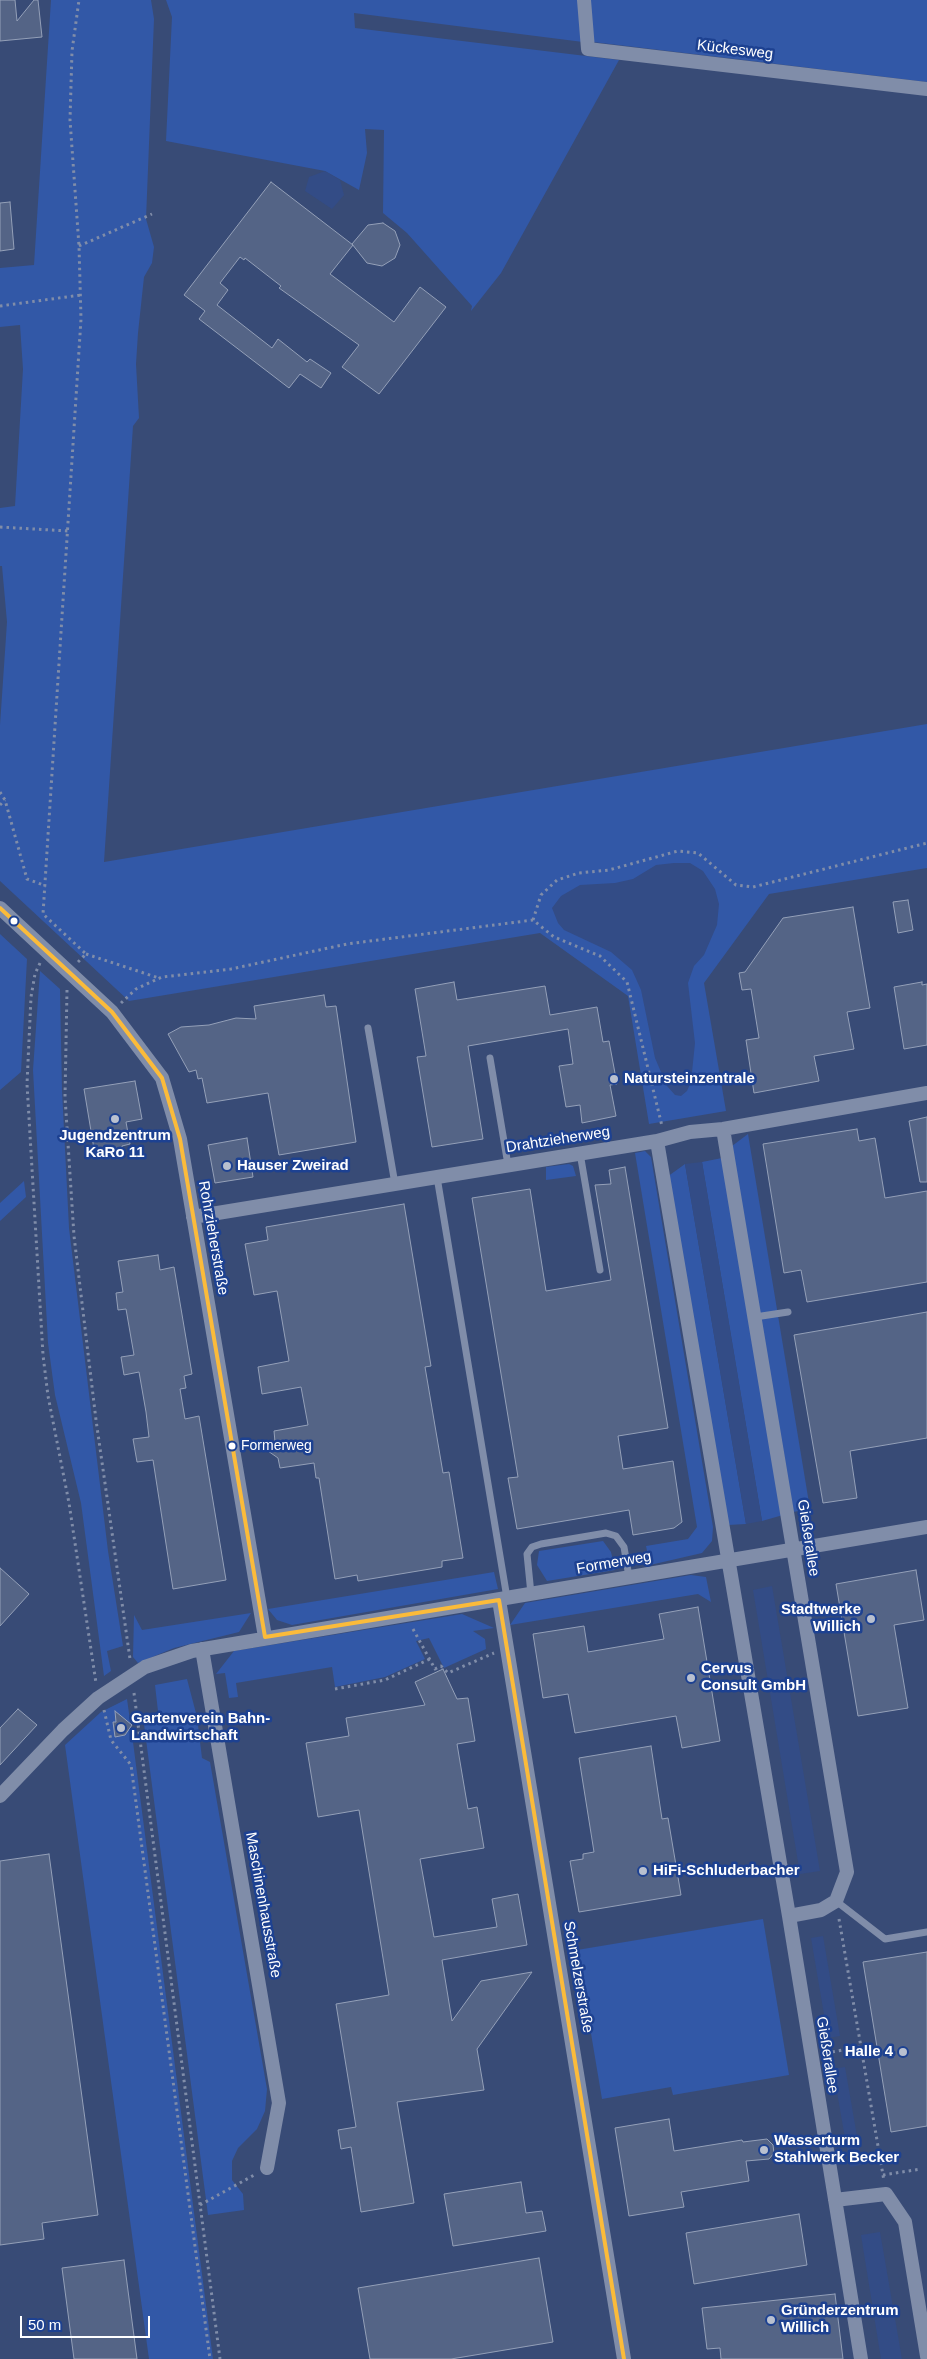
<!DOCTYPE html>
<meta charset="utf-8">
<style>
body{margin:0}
#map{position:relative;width:927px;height:2359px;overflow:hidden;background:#384b76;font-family:Helvetica,sans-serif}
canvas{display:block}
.scale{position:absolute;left:20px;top:2316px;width:130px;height:22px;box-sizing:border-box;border:2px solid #fff;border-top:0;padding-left:6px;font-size:15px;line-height:18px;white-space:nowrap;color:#fff;-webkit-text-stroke:4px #1d4191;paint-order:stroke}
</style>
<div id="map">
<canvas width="927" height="2359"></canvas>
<div class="scale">50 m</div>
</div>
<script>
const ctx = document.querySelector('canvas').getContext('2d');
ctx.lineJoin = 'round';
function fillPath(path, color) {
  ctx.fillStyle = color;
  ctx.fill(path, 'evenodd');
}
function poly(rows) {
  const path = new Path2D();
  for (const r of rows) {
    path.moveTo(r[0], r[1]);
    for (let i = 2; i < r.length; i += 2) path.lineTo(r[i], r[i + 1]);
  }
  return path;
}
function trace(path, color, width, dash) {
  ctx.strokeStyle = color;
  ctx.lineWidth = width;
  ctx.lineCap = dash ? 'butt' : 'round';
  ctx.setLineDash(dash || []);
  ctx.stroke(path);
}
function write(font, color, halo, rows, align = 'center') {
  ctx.font = font + ' Helvetica,sans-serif';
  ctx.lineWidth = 5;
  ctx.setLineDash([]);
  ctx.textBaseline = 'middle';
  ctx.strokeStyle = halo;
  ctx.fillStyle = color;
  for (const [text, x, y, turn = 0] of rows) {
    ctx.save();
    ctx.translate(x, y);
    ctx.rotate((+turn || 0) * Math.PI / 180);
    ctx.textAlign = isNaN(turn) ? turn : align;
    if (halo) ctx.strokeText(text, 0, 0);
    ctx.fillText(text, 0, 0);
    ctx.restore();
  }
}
fillPath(poly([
 [51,0,151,0,154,19,146,219,154,247,152,263,144,277,138,333,136,364,139,418,133,426,104,862,927,724,927,868,769,894,704,983,726,1111,649,1124,628,996,540,933,129,1001,0,881,0,725,7,622,2,566,0,566,0,508,15,506,23,369,20,325,0,327,0,268,34,265],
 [166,0,580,0,583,42,354,13,355,28,619,60,501,273,471,311,472,306,407,233,383,213,384,130,365,129,367,153,359,190,325,171,166,141,172,17],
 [589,0,927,0,927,82,593,42],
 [0,934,27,959,21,1072,0,1090],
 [40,971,60,989,62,1090,69,1228,108,1551,123,1646,107,1651,111,1671,104,1676,81,1503,55,1395,48,1343,33,1070],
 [748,1134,810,1509,793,1512,732,1146],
 [645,1151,651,1157,713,1527,712,1541,702,1553,650,1565,646,1546,688,1539,697,1527,635,1153],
 [722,1158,783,1515,762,1521,702,1162],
 [569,1164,573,1166,576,1176,546,1180,546,1167],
 [685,1164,746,1524,728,1525,667,1177],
 [24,1181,26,1197,0,1221,0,1203],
 [603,1541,611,1552,615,1570,547,1581,537,1565,539,1551],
 [494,1572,498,1589,292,1625,277,1620,268,1609],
 [691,1575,706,1577,711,1602,698,1594,510,1625,525,1603],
 [251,1613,239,1632,174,1648,138,1663,133,1657,134,1615,142,1630],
 [462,1614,494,1628,473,1631,485,1639,486,1649,444,1668,429,1638,416,1641,425,1659,385,1677,335,1687,332,1667,236,1683,238,1697,229,1698,225,1673,216,1674,234,1651],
 [187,1679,197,1717,202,1758,210,1762,267,2089,265,2111,257,2129,238,2148,232,2161,232,2180,243,2194,244,2210,208,2215,144,1724,159,1720,155,1685],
 [127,1699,133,1742,213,2359,149,2359,65,1745,101,1712],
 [763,1919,789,2075,673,2095,671,2087,602,2099,577,1950]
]), '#3258a7');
fillPath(poly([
 [325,171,340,180,344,195,332,209,305,191,309,177],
 [674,863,690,863,703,871,715,889,719,904,717,925,704,955,694,966,688,983,695,1043,691,1082,687,1091,681,1096,675,1095,667,1086,655,1058,641,990,632,970,611,952,564,930,558,923,552,908,561,896,580,885,615,883,633,879,656,865],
 [702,1162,762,1521,746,1524,685,1164],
 [772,1586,820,1871,800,1874,753,1590],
 [823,1936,840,2036,828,2038,811,1938],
 [845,2067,862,2165,850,2167,833,2069],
 [880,2232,902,2359,881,2359,861,2235]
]), '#334c86');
const building = poly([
 [0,0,15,0,17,21,34,0,38,0,42,37,0,41,0,0],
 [271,182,353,245,330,274,394,322,420,287,446,307,379,394,342,367,359,345,279,288,281,286,245,258,244,260,240,257,220,283,228,290,217,305,272,348,278,339,307,362,310,359,331,373,321,388,300,374,289,388,199,319,205,311,184,295,271,182],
 [10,202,14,249,0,251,0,203,10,202],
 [383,223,395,231,400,245,395,258,382,266,367,263,352,244,368,225,383,223],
 [908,900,913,930,898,933,893,902,908,900],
 [853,907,870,1008,847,1012,854,1049,814,1056,819,1081,754,1093,746,1040,759,1038,751,989,742,990,739,973,745,972,783,918,853,907],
 [454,982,457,1000,545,986,550,1015,597,1007,603,1042,609,1041,617,1084,610,1085,616,1116,582,1123,580,1105,566,1107,559,1066,573,1064,568,1029,468,1046,483,1139,432,1147,417,1057,426,1056,415,989,454,982],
 [922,982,922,985,927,984,927,1045,904,1049,894,987,922,982],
 [324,995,326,1007,336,1006,356,1142,279,1155,268,1093,207,1103,202,1078,198,1079,196,1070,189,1072,168,1034,181,1027,209,1025,236,1018,256,1019,254,1006,324,995],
 [135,1081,142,1119,126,1122,130,1144,122,1146,122,1149,111,1147,111,1151,94,1149,84,1089,135,1081],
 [927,1117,927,1182,920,1182,909,1121,927,1117],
 [857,1129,859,1141,875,1138,885,1198,927,1191,927,1282,807,1302,801,1270,784,1273,763,1144,857,1129],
 [247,1138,253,1177,215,1183,208,1145,247,1138],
 [625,1167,668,1428,618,1436,623,1469,673,1461,682,1522,674,1528,633,1535,629,1510,517,1529,508,1478,518,1477,472,1198,530,1189,546,1291,611,1280,595,1185,611,1184,609,1170,625,1167],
 [404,1204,431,1366,425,1367,443,1473,449,1472,463,1558,442,1561,442,1567,358,1581,357,1575,335,1579,319,1478,316,1478,314,1463,280,1468,278,1458,268,1451,275,1442,274,1431,308,1425,301,1387,262,1394,258,1367,289,1361,277,1291,254,1295,245,1244,268,1240,266,1227,404,1204],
 [158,1255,160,1270,174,1267,192,1374,184,1376,186,1388,180,1389,185,1419,199,1416,226,1580,173,1589,153,1460,137,1462,133,1439,149,1437,146,1412,139,1372,124,1375,121,1357,134,1355,126,1309,118,1310,116,1293,123,1292,118,1261,158,1255],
 [927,1312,927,1438,850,1451,857,1498,823,1503,794,1335,927,1312],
 [0,1568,29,1594,0,1626,0,1568],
 [916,1570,924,1620,894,1625,908,1708,858,1716,836,1584,916,1570],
 [698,1607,720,1741,682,1748,676,1716,575,1733,568,1694,543,1698,533,1634,584,1626,588,1652,664,1639,659,1614,698,1607],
 [443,1669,457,1699,468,1698,475,1741,457,1744,468,1809,477,1807,484,1848,420,1859,434,1937,497,1927,492,1899,518,1894,527,1945,442,1960,452,2021,481,1981,532,1972,477,2049,484,2090,397,2102,414,2203,361,2212,351,2147,341,2149,338,2130,356,2127,336,2004,389,1995,359,1810,318,1817,306,1743,349,1736,346,1718,425,1705,415,1682,443,1669],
 [18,1709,37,1725,0,1765,0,1728,18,1709],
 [115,1711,132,1725,125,1735,115,1737,113,1722,116,1722,115,1711],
 [651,1746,662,1819,668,1818,681,1895,579,1912,570,1861,583,1859,583,1854,594,1852,579,1758,651,1746],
 [49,1854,98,2215,42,2223,44,2239,0,2245,0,1861,49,1854],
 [927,1952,927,2126,891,2132,863,1962,927,1952],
 [669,2119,674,2151,742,2140,743,2142,767,2139,773,2145,774,2153,769,2159,746,2161,749,2181,681,2192,684,2207,629,2216,615,2128,669,2119],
 [521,2182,526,2213,542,2211,546,2231,453,2246,444,2194,521,2182],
 [799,2214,807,2265,694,2284,686,2233,799,2214],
 [539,2258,553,2342,451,2359,370,2359,358,2288,539,2258],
 [124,2260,137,2359,74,2359,62,2268,124,2260],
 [835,2294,843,2359,721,2359,720,2348,707,2349,702,2308,835,2294]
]);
fillPath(building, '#546486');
trace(building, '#94a0b8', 1);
trace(poly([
 [79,246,152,214],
 [0,306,81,295],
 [0,527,69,531],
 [0,792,5,800,27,879,46,886],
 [0,805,5,800],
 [533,920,541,895,557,880,579,873,609,870,678,851,698,853,736,885,753,887,927,843],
 [86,954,159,978],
 [78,962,86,954,43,914,81,319,79,246,70,120,72,51,79,0],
 [40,963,35,974,31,997,27,1084,43,1355,48,1396,69,1503,96,1683],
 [67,990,65,1097,74,1236,96,1420,130,1659],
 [121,1003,136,989,162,977,231,969,347,944,533,920,554,937,600,956,627,982,662,1126],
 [413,1629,435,1669,441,1666,448,1673,494,1653],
 [335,1689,385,1680,430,1659],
 [134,1693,220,2359],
 [104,1710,111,1740,131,1765,210,2359],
 [839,1919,884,2181],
 [826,2053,860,2047],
 [883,2175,921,2169],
 [200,2205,256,2174]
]), '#808da9', 3, [2.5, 4]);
trace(poly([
 [368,1028,395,1184],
 [490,1058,508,1165],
 [580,1153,600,1270],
 [437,1177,507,1598],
 [755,1317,788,1312],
 [531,1594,527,1554,532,1547,541,1544,606,1533,616,1536,624,1547,629,1577],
 [836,1901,885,1939,927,1932]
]), '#808da9', 7);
trace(poly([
 [584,0,588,49,927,89],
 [0,908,112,1012,162,1078,180,1139,265,1637],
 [723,1129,847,1872,836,1901,821,1910,789,1916],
 [657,1141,789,1916,861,2359],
 [193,1217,657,1141,690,1132,723,1129,927,1093],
 [499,1600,624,2359],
 [202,1649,279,2103,267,2168],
 [0,1796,63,1730,98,1698,145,1667,192,1651,927,1527],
 [835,2200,886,2194,905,2222,927,2356]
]), '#808da9', 14);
trace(poly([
 [0,908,112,1012,162,1078,180,1139,265,1637],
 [499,1600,624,2359],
 [265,1637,499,1600]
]), '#fbbb3a', 4);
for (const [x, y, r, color] of [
 [14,921,4.5,"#fff"],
 [614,1079,5,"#b9c0cf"],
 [115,1119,5,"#b9c0cf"],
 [227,1166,5,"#b9c0cf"],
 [232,1446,4.5,"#fff"],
 [871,1619,5,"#b9c0cf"],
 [691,1678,5,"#b9c0cf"],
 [121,1728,5,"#b9c0cf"],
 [643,1871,5,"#b9c0cf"],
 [903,2052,5,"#b9c0cf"],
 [764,2150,5,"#b9c0cf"],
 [771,2320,5,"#b9c0cf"]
]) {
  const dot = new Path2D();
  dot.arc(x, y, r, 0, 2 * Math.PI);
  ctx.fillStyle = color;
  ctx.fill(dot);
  trace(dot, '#1d4191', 2);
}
write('14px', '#fff', '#1d4191', [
 ["Formerweg",241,1446]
], 'left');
write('15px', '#fff', '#1d4191', [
 ["Kückesweg",735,50,7],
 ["Drahtzieherweg",558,1140,-9],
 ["Rohrzieherstraße",213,1238,80],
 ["Gießerallee",808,1538,81],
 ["Formerweg",614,1563,-10],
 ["Maschinenhausstraße",263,1905,80],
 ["Schmelzerstraße",578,1977,80],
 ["Gießerallee",827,2055,81]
]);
write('bold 15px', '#fff', '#1d4191', [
 ["Natursteinzentrale",624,1079],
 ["Jugendzentrum",115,1136,"center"],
 ["KaRo 11",115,1153,"center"],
 ["Hauser Zweirad",237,1166],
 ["Stadtwerke",861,1610,"right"],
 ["Willich",861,1627,"right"],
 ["Cervus",701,1669],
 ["Consult GmbH",701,1686],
 ["Gartenverein Bahn-",131,1719],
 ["Landwirtschaft",131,1736],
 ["HiFi-Schluderbacher",653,1871],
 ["Halle 4",893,2052,"right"],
 ["Wasserturm",774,2141],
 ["Stahlwerk Becker",774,2158],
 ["Gründerzentrum",781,2311],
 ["Willich",781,2328]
], 'left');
</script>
